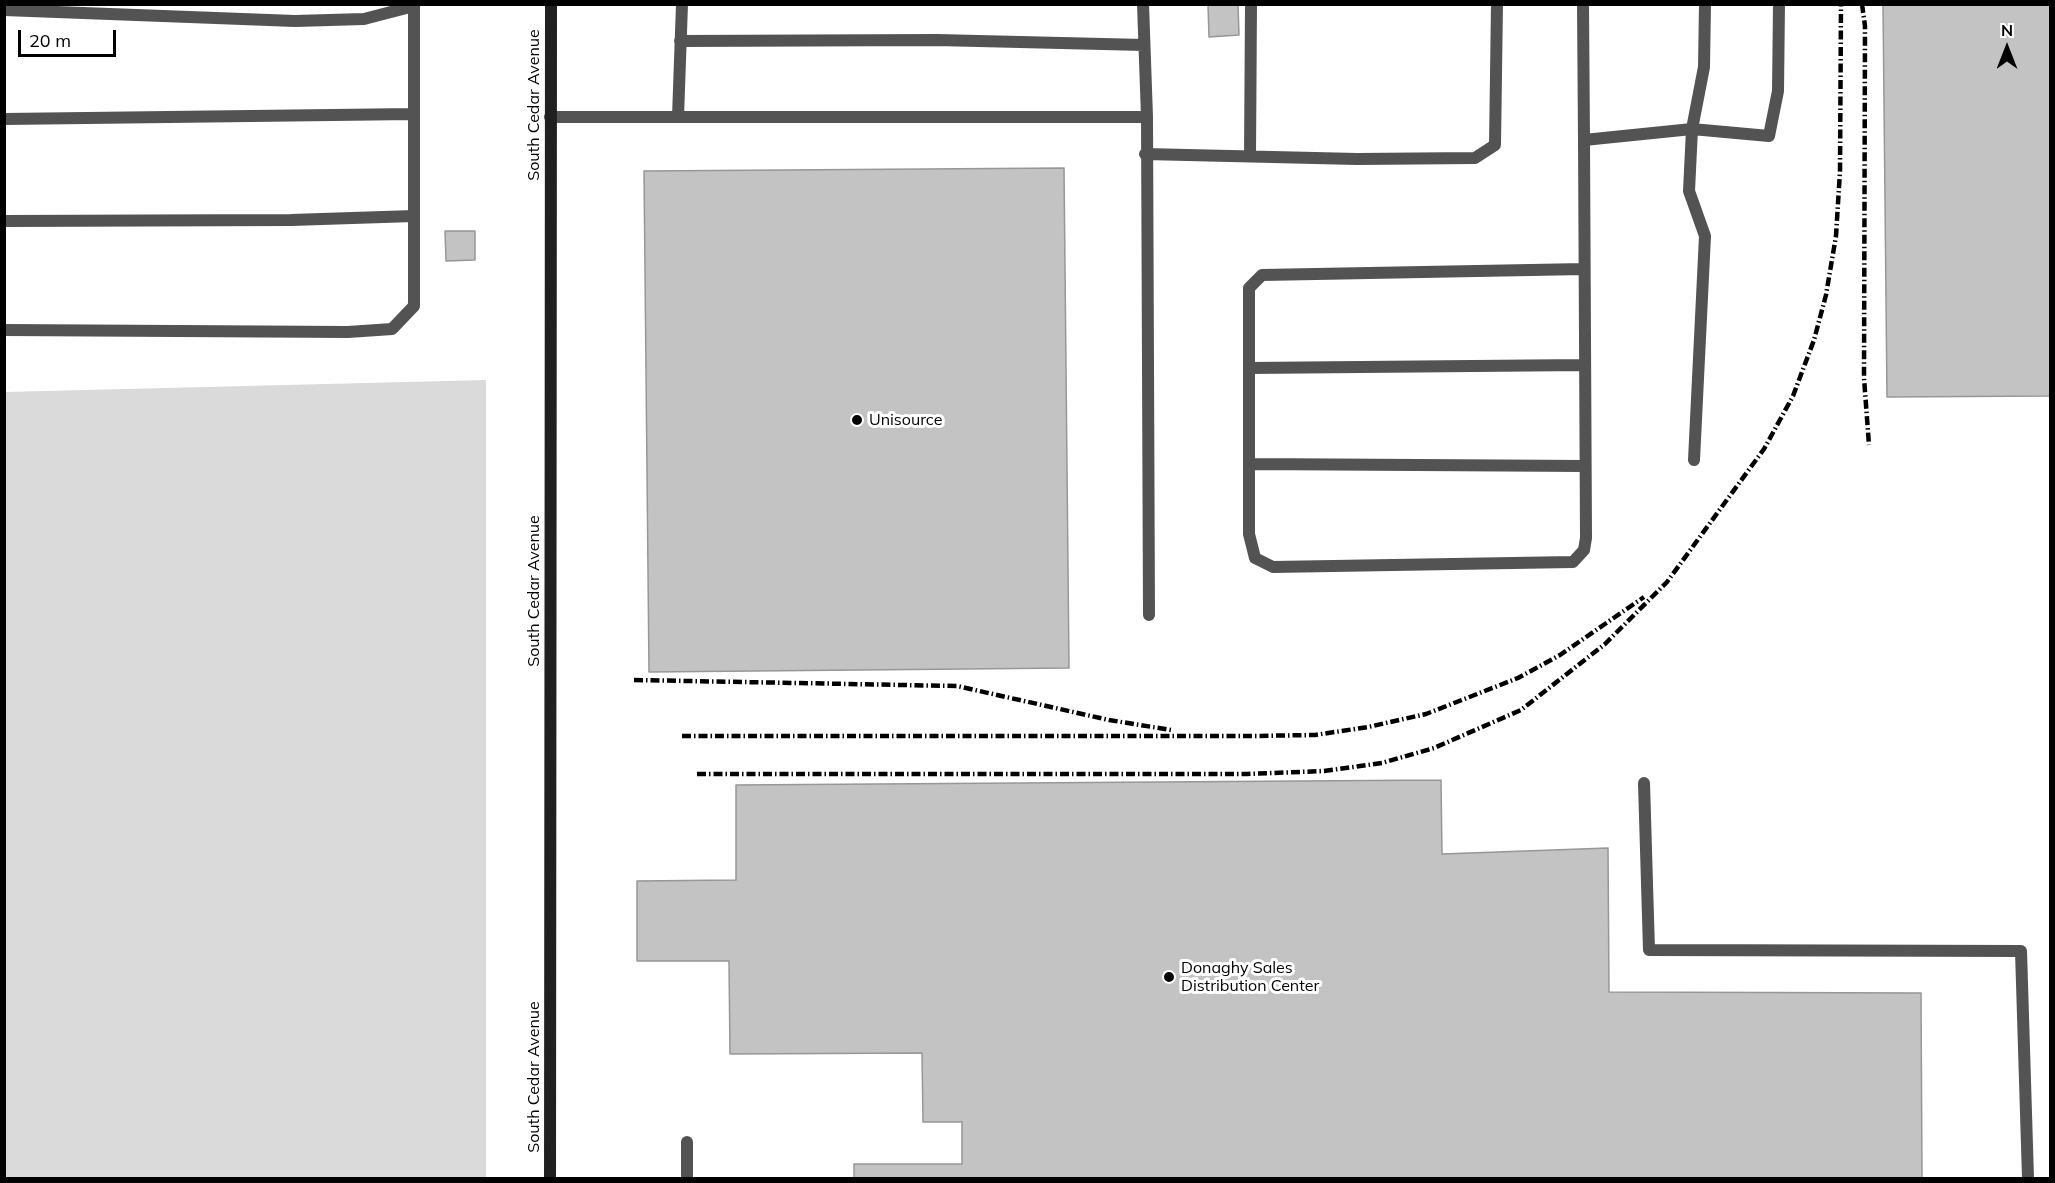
<!DOCTYPE html>
<style>
body{margin:0}
#map{position:relative;width:2055px;height:1183px;overflow:hidden;background:#fff;font-family:Mulish,sans-serif}
canvas{display:block}
.frame{position:absolute;inset:0;border:6px solid #000;pointer-events:none}
.north{position:absolute;left:1977px;top:18px;width:60px;height:60px;-webkit-text-stroke:4px #fff;paint-order:stroke;rotate:0deg;font-size:16px;font-weight:700;line-height:24px;text-align:center;color:#000}
.north::after{content:'';display:block;margin:auto;width:21px;height:27px;background:#000;clip-path:polygon(50% 0,100% 100%,50% 72%,0 100%)}
.scale{position:absolute;left:18px;top:30px;width:98px;height:27px;box-sizing:border-box;border:3px solid #000;border-top:0;padding-left:8px;font-size:18px;line-height:21px;white-space:nowrap;color:#000;-webkit-text-stroke:4px #fff;paint-order:stroke}
</style>
<div id="map">
<canvas width="2055" height="1183"></canvas>
<div class="frame"></div>
<div class="north">N</div>
<div class="scale">20 m</div>
</div>
<script>
const ctx = document.querySelector('canvas').getContext('2d');
ctx.lineJoin = 'round';
function fillPath(path, color) {
  ctx.fillStyle = color;
  ctx.fill(path, 'evenodd');
}
function poly(rows) {
  const path = new Path2D();
  for (const r of rows) {
    path.moveTo(r[0], r[1]);
    for (let i = 2; i < r.length; i += 2) path.lineTo(r[i], r[i + 1]);
  }
  return path;
}
function trace(path, color, width, dash) {
  ctx.strokeStyle = color;
  ctx.lineWidth = width;
  ctx.lineCap = dash ? 'butt' : 'round';
  ctx.setLineDash(dash || []);
  ctx.stroke(path);
}
function write(font, color, halo, rows, align = 'center') {
  ctx.font = font + ' Mulish,sans-serif';
  ctx.lineWidth = 6;
  ctx.setLineDash([]);
  ctx.textBaseline = 'middle';
  ctx.strokeStyle = halo;
  ctx.fillStyle = color;
  for (const [text, x, y, turn = 0] of rows) {
    ctx.save();
    ctx.translate(x, y);
    ctx.rotate((+turn || 0) * Math.PI / 180);
    ctx.textAlign = isNaN(turn) ? turn : align;
    if (halo) ctx.strokeText(text, 0, 0);
    ctx.fillText(text, 0, 0);
    ctx.restore();
  }
}
fillPath(poly([
 [486,380,486,1178,5,1178,5,392]
]), '#dadada');
const building = poly([
 [1883,4,2050,4,2050,396,1887,397,1883,4],
 [1208,5,1238,5,1239,35,1209,37,1208,5],
 [1064,168,1069,668,649,672,644,171,1064,168],
 [445,231,475,231,475,260,446,261,445,231],
 [1441,780,1442,854,1608,848,1609,992,1921,993,1922,1178,854,1178,854,1164,962,1164,962,1122,923,1122,922,1053,730,1054,729,961,637,961,637,881,736,880,736,785,1441,780]
]);
fillPath(building, '#c3c3c3');
trace(building, '#979797', 1.5);
trace(poly([
 [1143,4,1147,117,1149,615],
 [1583,4,1584,140,1586,538,1584,550,1573,562,1273,567,1255,558,1249,534,1249,288,1262,275,1584,269],
 [4,10,295,21,364,19,414,6],
 [680,41,937,40,1144,45],
 [550,117,1147,117],
 [678,117,682,4],
 [4,119,414,114],
 [1584,140,1692,129,1704,67,1705,4],
 [1145,154,1357,159,1475,158,1495,145,1497,4],
 [1250,156,1251,4],
 [4,221,291,220,414,216],
 [4,330,348,332,392,329,414,306,414,4],
 [1249,368,1585,365],
 [1694,460,1705,236,1689,191,1692,129,1769,136,1778,91,1779,4],
 [1249,464,1585,466],
 [1644,783,1649,950,2021,951,2028,1178],
 [687,1178,687,1142]
]), '#535353', 12);
trace(poly([
 [550,1178,551,4]
]), '#202020', 12);
trace(poly([
 [1862,4,1865,26,1864,378,1869,445],
 [634,680,957,686,1109,720,1171,730],
 [682,736,1252,736,1315,735,1368,727,1426,714,1518,678,1560,655,1644,597],
 [697,774,1247,774,1324,771,1382,763,1434,748,1521,710,1605,644,1667,582,1764,449,1793,396,1814,340,1826,295,1836,236,1840,171,1841,4]
]), '#000', 4.5, [9, 3, 1.5, 3]);
for (const [x, y, r, color] of [
 [857,420,6,"#000"],
 [1169,977,6,"#000"]
]) {
  const dot = new Path2D();
  dot.arc(x, y, r, 0, 2 * Math.PI);
  ctx.fillStyle = color;
  ctx.fill(dot);
  trace(dot, '#fff', 2);
}
write('16px', '#000', '#fff', [
 ["South Cedar Avenue",534,105,-90],
 ["South Cedar Avenue",534,591,-90],
 ["South Cedar Avenue",534,1077,-90]
]);
write('16px', '#000', '#fff', [
 ["Unisource",869,420],
 ["Donaghy Sales",1181,968],
 ["Distribution Center",1181,986]
], 'left');
</script>
